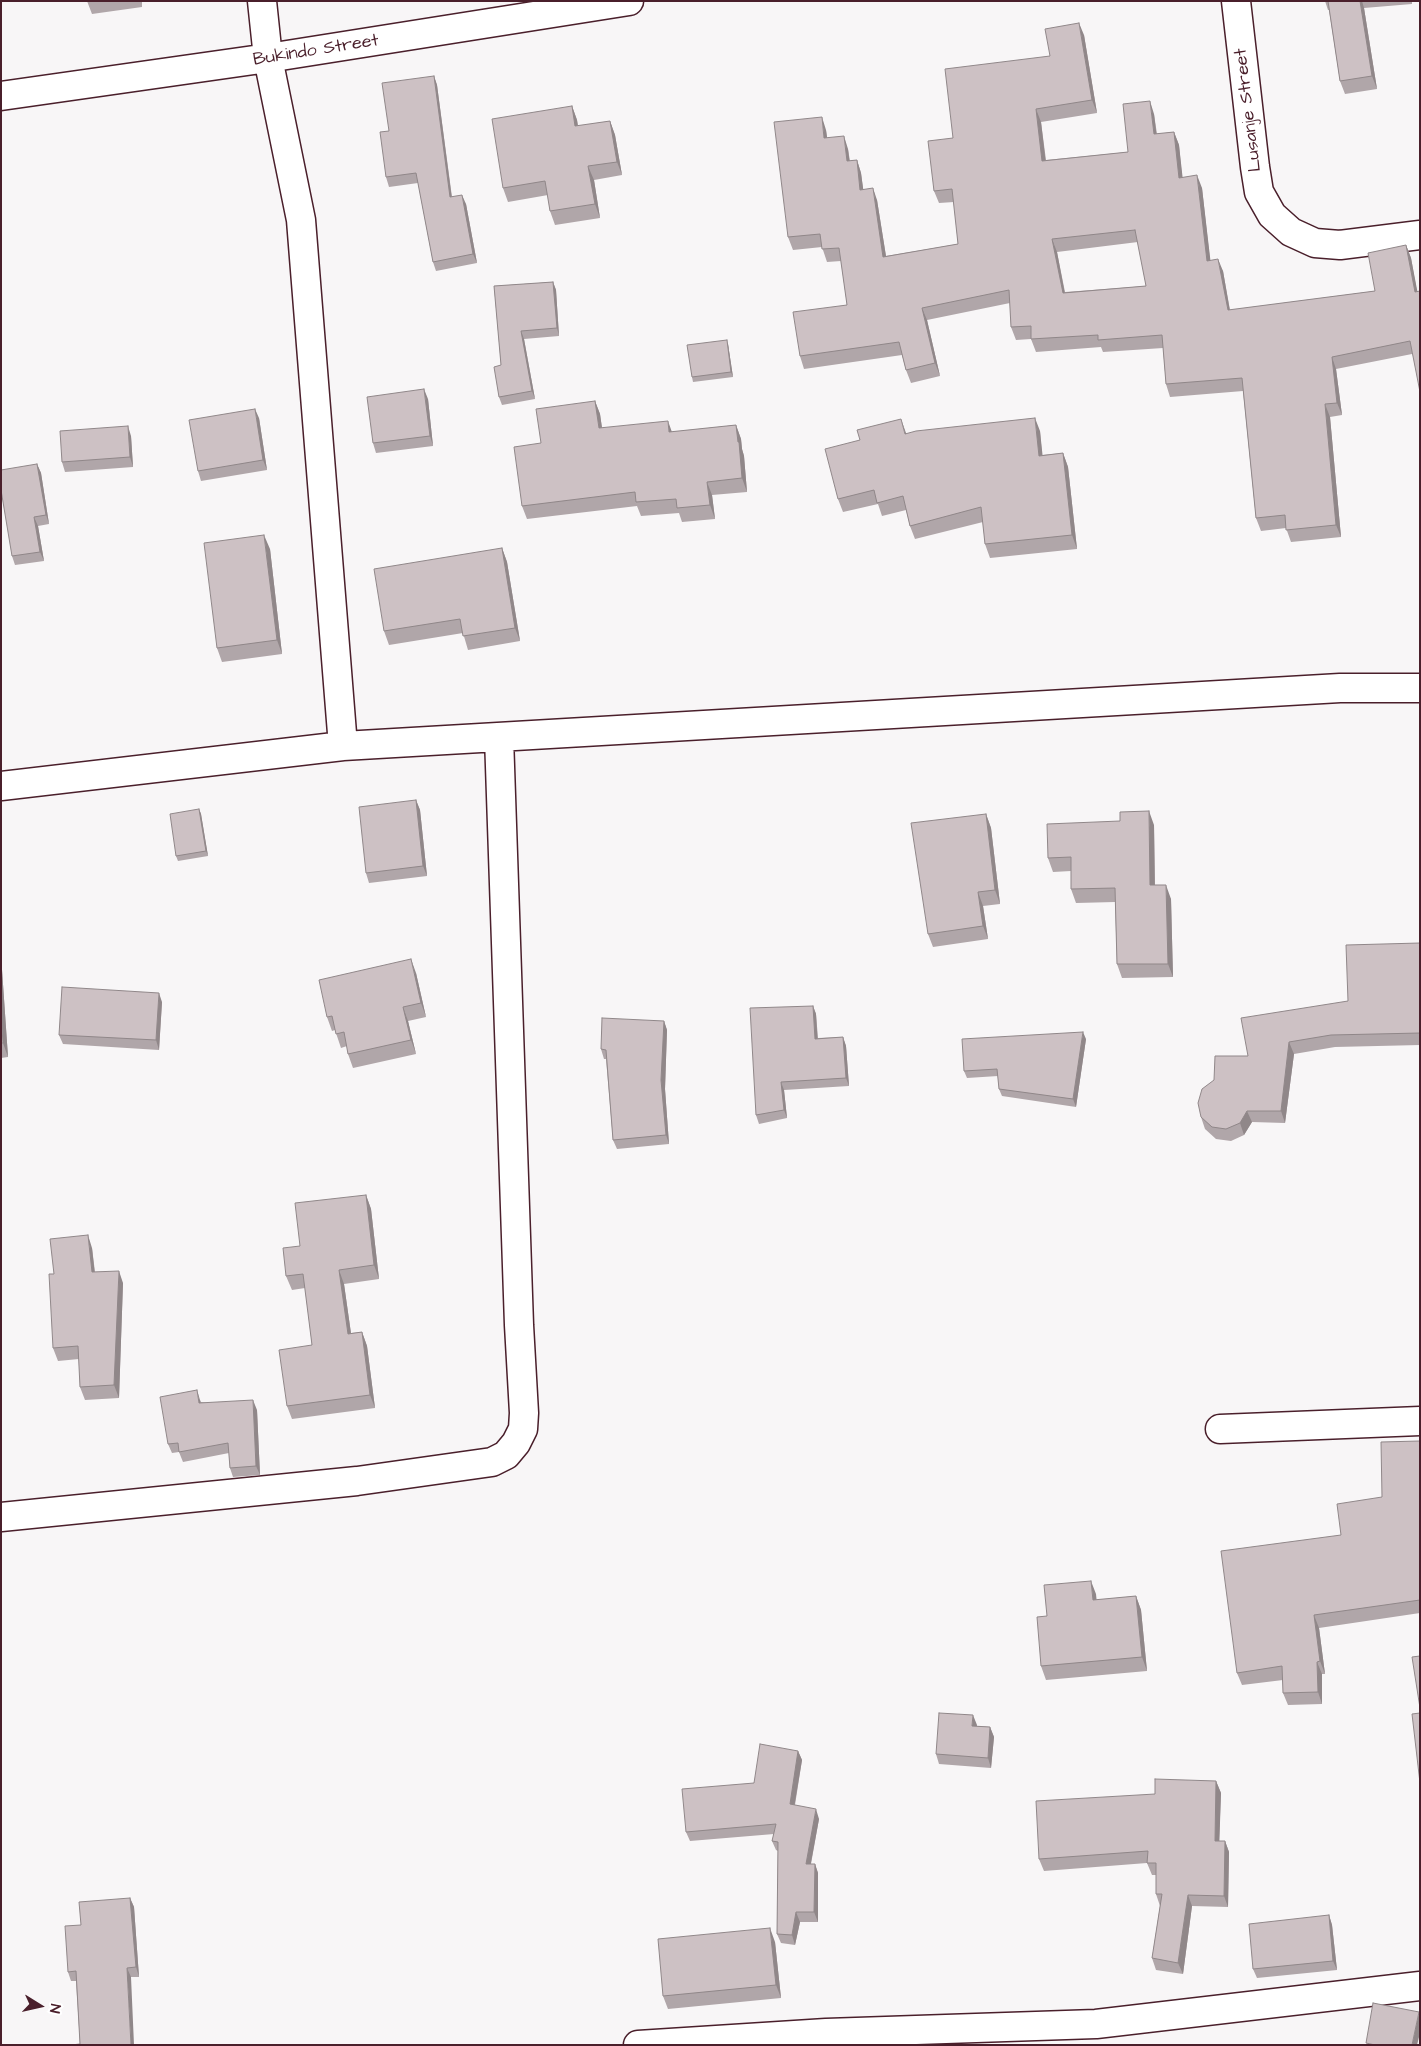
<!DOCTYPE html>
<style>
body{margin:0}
#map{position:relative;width:1421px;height:2046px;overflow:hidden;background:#f8f6f7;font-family:"Architects Daughter",sans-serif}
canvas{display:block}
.frame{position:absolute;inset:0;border:2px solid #4a1f2b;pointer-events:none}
.north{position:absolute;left:15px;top:1981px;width:50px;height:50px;-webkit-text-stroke:4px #fff;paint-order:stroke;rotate:100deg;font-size:14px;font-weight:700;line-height:20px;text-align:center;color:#4a1f2b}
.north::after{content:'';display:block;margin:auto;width:18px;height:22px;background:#4a1f2b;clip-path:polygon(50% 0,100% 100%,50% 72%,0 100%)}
</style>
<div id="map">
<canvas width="1421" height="2046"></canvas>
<div class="frame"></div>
<div class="north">N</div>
</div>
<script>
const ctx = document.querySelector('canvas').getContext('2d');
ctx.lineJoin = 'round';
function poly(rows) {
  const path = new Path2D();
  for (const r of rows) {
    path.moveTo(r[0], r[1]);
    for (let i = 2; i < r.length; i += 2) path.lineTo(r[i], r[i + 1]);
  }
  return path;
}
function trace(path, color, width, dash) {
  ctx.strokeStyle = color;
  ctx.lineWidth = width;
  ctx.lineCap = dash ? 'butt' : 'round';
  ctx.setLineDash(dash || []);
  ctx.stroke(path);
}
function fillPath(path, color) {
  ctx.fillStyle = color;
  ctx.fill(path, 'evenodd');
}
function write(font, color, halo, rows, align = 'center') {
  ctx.font = font + ' "Architects Daughter",sans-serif';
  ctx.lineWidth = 4;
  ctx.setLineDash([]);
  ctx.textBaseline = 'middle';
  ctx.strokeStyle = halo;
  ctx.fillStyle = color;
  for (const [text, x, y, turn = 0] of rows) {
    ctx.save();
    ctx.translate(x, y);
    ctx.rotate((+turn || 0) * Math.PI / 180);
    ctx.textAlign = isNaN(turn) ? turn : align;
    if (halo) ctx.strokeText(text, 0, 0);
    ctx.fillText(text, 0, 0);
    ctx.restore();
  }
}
const minor = poly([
 [262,1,268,58,301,220,343,746],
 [1236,1,1255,167,1259,192,1272,215,1291,232,1315,243,1340,245,1420,235],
 [1,96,268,58,629,1],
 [1,786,343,746,1340,688,1420,688],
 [1220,1429,1420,1421],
 [1,1517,357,1481,492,1462,506,1455,516,1443,523,1429,524,1413,519,1325,499,737],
 [638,2045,826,2033,1096,2024,1420,1986]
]);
trace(minor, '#4a1f2b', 31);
trace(minor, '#fff', 28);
fillPath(poly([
 [87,1,142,1,142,7,92,14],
 [1325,1,1412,1,1412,4,1364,8,1377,89,1345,94,1340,81,1329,10,1328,10],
 [1084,35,1097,113,1041,122,1046,160,1128,152,1154,114,1157,134,1174,132,1179,145,1182,177,1202,188,1210,260,1223,271,1230,310,1375,291,1406,245,1411,258,1417,292,1412,354,1336,369,1342,415,1330,417,1341,537,1291,542,1286,528,1261,531,1256,518,1243,391,1170,397,1166,384,1163,348,1103,352,1101,347,1036,352,1031,339,1016,340,1011,327,1010,303,927,320,940,376,911,383,906,370,902,355,804,369,800,356,847,305,841,261,827,262,822,247,793,250,788,237,826,130,827,138,848,149,850,161,857,160,861,173,863,189,877,200,886,256,958,244,954,202,939,203,934,191,953,138,1050,56],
 [1138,242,1146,286,1065,292,1057,252],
 [434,76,437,85,452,197,466,204,477,263,436,271,433,262,418,183,389,187,386,177],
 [572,106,577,120,578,126,610,121,615,135,622,175,594,180,600,218,555,225,550,211,548,195,508,202,503,188],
 [553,282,556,290,559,336,524,339,535,399,502,405,499,397,501,365,494,286],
 [728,344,733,377,693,382,692,377],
 [428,399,433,446,376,453,373,443],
 [595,401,600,414,602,428,671,432,736,425,741,439,742,449,744,456,747,492,712,495,715,519,682,522,679,513,641,516,637,506,527,519,522,506,541,443],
 [259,418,267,470,201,481,198,471],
 [1040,431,1042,455,1063,453,1068,467,1077,549,990,558,985,544,983,522,915,539,910,526,906,510,882,516,878,504,843,512,838,499,906,434],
 [131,436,133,467,65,472,62,462],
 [37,464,41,473,49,524,38,526,44,561,15,565,12,556],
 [502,548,507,562,520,641,468,650,463,633,389,645,384,631],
 [270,549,282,654,222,662,217,648],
 [416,800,420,810,427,876,369,883,366,873],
 [199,809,201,814,208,856,178,861,176,856],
 [986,814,991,828,1000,904,983,906,988,939,933,947,928,934],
 [1154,825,1155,885,1171,899,1173,977,1122,978,1117,964,1115,902,1076,903,1071,889,1071,871,1053,872,1048,858],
 [1420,943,1420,1045,1335,1047,1294,1054,1285,1123,1252,1122,1244,1135,1231,1141,1216,1139,1205,1129,1201,1117,1248,1056,1348,1001],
 [1,955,8,1057,1,1058],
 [416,973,426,1017,408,1021,416,1054,353,1068,348,1054,347,1046,341,1048,335,1030,332,1031,327,1017],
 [162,1002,159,1050,63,1044,59,1035],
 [813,1006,816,1014,818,1038,843,1037,846,1046,849,1086,784,1090,787,1118,759,1124,756,1115],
 [664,1021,667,1030,665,1089,669,1144,617,1149,613,1140,606,1059,604,1059,601,1049],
 [1086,1039,1076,1107,1002,1096,999,1089,998,1076,967,1078,964,1071],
 [366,1195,371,1209,379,1279,344,1284,351,1333,362,1332,367,1346,375,1408,292,1419,287,1406,312,1345,305,1288,292,1290,286,1276,300,1246],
 [92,1248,95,1272,123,1283,119,1398,85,1400,80,1387,79,1359,58,1361,53,1348,54,1274],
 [200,1400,201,1402,257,1410,260,1475,233,1477,230,1468,229,1453,183,1462,179,1452,172,1453,168,1444],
 [1420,1441,1420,1613,1319,1628,1325,1674,1322,1674,1322,1704,1288,1705,1283,1693,1283,1680,1242,1685,1237,1673,1341,1535,1382,1497],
 [1096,1594,1096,1600,1136,1596,1141,1610,1147,1671,1046,1680,1041,1666,1047,1616],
 [977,1725,977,1726,990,1727,994,1737,991,1768,939,1764,936,1754],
 [798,1751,802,1760,795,1805,819,1819,811,1864,815,1864,818,1873,818,1922,800,1922,795,1945,781,1943,777,1934,778,1851,776,1850,772,1841,774,1834,690,1841,686,1832],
 [1216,1781,1221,1793,1219,1841,1225,1841,1229,1852,1228,1907,1192,1906,1183,1974,1156,1970,1152,1958,1160,1906,1156,1894,1156,1875,1152,1875,1147,1863,1044,1871,1039,1859,1155,1794],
 [130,1898,134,1907,139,1977,131,1977,80,2044,76,1981,71,1981,68,1972,81,1925],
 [1329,1915,1332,1925,1337,1970,1257,1978,1253,1969],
 [775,1942,781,1998,668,2009,663,1996]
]), '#b0a6a9');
fillPath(poly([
 [1360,1,1362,1,1364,8,1377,89,1372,76],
 [1079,23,1084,35,1097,113,1092,100],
 [434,76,437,85,453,207,450,197],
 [1150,101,1154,114,1158,147,1154,134],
 [572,106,577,120,580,140,575,126],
 [1036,109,1041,122,1047,173,1042,161],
 [822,117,826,130,829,151,824,138],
 [610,121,615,135,622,175,617,162],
 [1174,132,1179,145,1184,190,1179,178],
 [844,136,848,149,851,174,847,161],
 [857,160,861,173,865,202,860,190],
 [588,166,594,180,600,218,595,204],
 [1197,175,1202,188,1212,274,1207,261],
 [873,188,877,200,888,269,883,257],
 [462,195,466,204,477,263,473,254],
 [1052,239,1057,252,1067,305,1063,293],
 [1406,245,1411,258,1420,305,1415,292],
 [1218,259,1223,271,1232,323,1228,310],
 [553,282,556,290,559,336,557,328],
 [922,308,927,320,940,376,935,363],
 [521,331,524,339,535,399,532,391],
 [727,340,728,344,733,377,731,372],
 [1332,357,1336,369,1342,415,1337,403],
 [424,389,428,399,433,446,430,436],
 [595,401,600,414,604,442,599,428],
 [1325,404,1330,417,1341,537,1336,525],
 [255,409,259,418,267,470,263,460],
 [1035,418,1040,431,1044,469,1039,456],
 [901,419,906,433,910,448,905,434],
 [668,421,673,435,669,432],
 [736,425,741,439,742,449,744,456,747,492,742,478],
 [128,426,131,436,133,467,130,457],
 [1063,453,1068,467,1077,549,1072,535],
 [37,464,41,473,49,524,46,515],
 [707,482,712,495,715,519,710,505],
 [34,517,38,526,44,561,40,552],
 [264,535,270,549,282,654,277,640],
 [502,548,507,562,520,641,515,628],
 [416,800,420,810,427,876,423,866],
 [199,809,201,814,208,856,206,851],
 [1149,811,1154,825,1155,899,1150,885],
 [986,814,991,828,1000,904,995,890],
 [1166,885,1171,899,1173,977,1168,964],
 [978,892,983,906,988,939,983,926],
 [1,955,8,1057,3,1043,1,1014],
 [411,959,416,973,426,1017,421,1003],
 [159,993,162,1002,159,1050,156,1040],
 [813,1006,816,1014,818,1047,815,1039],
 [403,1007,408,1021,416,1054,411,1040],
 [664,1021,667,1030,665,1089,669,1144,666,1135,661,1080],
 [1083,1032,1086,1039,1076,1107,1073,1099],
 [843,1037,846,1046,849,1086,846,1078],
 [1289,1042,1294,1054,1285,1123,1281,1111],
 [781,1082,784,1090,787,1118,784,1110],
 [1247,1111,1252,1122,1244,1135,1240,1123],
 [366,1195,371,1209,379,1279,374,1265],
 [88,1235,92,1248,96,1285,92,1272],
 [339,1270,344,1284,353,1348,348,1334],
 [119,1271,123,1283,119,1398,114,1385],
 [362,1332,367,1346,375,1408,370,1395],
 [197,1390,200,1400,202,1412,199,1403],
 [253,1400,257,1410,260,1475,256,1466],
 [1091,1581,1096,1594,1098,1614,1093,1600],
 [1136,1596,1141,1610,1147,1671,1142,1657],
 [1314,1615,1319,1628,1325,1674,1320,1661],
 [1317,1662,1322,1674,1322,1704,1318,1692],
 [973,1715,977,1725,975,1735,972,1726],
 [990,1727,994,1737,991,1768,988,1758],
 [798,1751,802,1760,793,1814,790,1804],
 [1216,1781,1221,1793,1219,1852,1215,1841],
 [816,1809,819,1819,809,1873,806,1864],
 [1225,1841,1229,1852,1228,1907,1224,1896],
 [815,1864,818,1873,818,1922,814,1912],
 [1188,1895,1192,1906,1183,1974,1178,1963],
 [130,1898,134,1907,139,1977,136,1967],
 [796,1912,800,1922,795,1945,792,1935],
 [1329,1915,1332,1925,1337,1970,1333,1961],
 [770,1928,775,1942,781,1998,776,1985],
 [127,1968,131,1977,134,2045,131,2045],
 [1419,2012,1420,2016,1420,2033,1417,2045,1412,2045]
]), '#908789');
const building = poly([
 [1328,1,1360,1,1372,76,1340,81,1328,1],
 [1079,23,1092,100,1036,109,1042,161,1128,152,1123,104,1150,101,1154,134,1174,132,1179,178,1197,175,1207,261,1218,259,1228,310,1375,291,1368,253,1406,245,1415,292,1420,291,1420,392,1410,341,1332,357,1337,403,1325,404,1336,525,1286,530,1285,515,1256,518,1242,378,1166,384,1162,335,1098,340,1098,335,1031,339,1031,326,1011,327,1009,290,922,308,935,363,906,370,899,342,800,356,793,312,847,305,839,248,822,249,820,234,788,237,774,122,822,117,824,138,844,136,847,161,857,160,860,190,873,188,883,257,958,244,952,189,934,191,928,141,953,138,945,69,1050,56,1045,29,1079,23],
 [1135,230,1146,286,1063,293,1052,239,1135,230],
 [434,76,450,197,462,195,473,254,433,262,416,173,386,177,380,132,389,131,382,83,434,76],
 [572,106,575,126,610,121,617,162,588,166,595,204,550,211,545,181,503,188,492,119,572,106],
 [553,282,557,328,521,331,532,391,499,397,494,367,501,365,494,286,553,282],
 [727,340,731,372,692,377,687,345,727,340],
 [424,389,430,436,373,443,367,397,424,389],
 [595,401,599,428,668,421,669,432,736,425,738,442,739,442,742,478,707,482,710,505,677,508,676,499,636,502,635,492,522,506,514,447,541,443,536,409,595,401],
 [255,409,263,460,198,471,189,420,255,409],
 [1035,418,1039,456,1063,453,1072,535,985,544,981,507,910,526,903,496,877,503,874,490,838,499,825,449,860,440,857,430,901,419,905,434,916,431,1035,418],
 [128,426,130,457,62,462,60,431,128,426],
 [37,464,46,515,34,517,40,552,12,556,1,490,1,470,37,464],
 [264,535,277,640,217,648,204,543,264,535],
 [502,548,515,628,463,636,460,619,384,631,374,569,502,548],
 [416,800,423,866,366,873,359,807,416,800],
 [199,809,206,851,176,856,170,814,199,809],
 [1149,811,1150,885,1166,885,1168,964,1117,964,1115,888,1071,889,1071,857,1048,858,1047,824,1120,821,1120,812,1149,811],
 [986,814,995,890,978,892,983,926,928,934,911,823,986,814],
 [1420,943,1420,1033,1331,1035,1289,1042,1281,1111,1247,1111,1240,1123,1226,1129,1212,1127,1201,1117,1198,1103,1202,1089,1214,1080,1215,1056,1248,1056,1241,1018,1348,1001,1346,945,1420,943],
 [411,959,421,1003,403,1007,411,1040,348,1054,344,1032,336,1034,332,1016,327,1017,319,980,411,959],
 [62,987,159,993,156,1040,59,1035,62,987],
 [813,1006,815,1039,843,1037,846,1078,781,1082,784,1110,756,1115,750,1008,813,1006],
 [1,1014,3,1043,1,1043,1,1014],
 [602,1018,664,1021,661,1080,666,1135,613,1140,606,1050,601,1049,602,1018],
 [1083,1032,1073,1099,999,1089,997,1069,964,1071,962,1039,1083,1032],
 [366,1195,374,1265,339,1270,348,1334,362,1332,370,1395,287,1406,279,1350,312,1345,303,1274,286,1276,283,1248,300,1246,295,1203,366,1195],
 [88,1235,92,1272,119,1271,114,1385,80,1387,78,1346,53,1348,49,1274,54,1274,50,1239,88,1235],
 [197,1390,199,1403,253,1400,256,1466,230,1468,228,1443,179,1452,178,1443,168,1444,160,1397,197,1390],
 [1420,1441,1420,1600,1314,1615,1320,1661,1317,1662,1318,1692,1283,1693,1282,1666,1237,1673,1221,1551,1341,1535,1337,1504,1382,1497,1381,1442,1420,1441],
 [1091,1581,1093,1600,1136,1596,1142,1657,1041,1666,1037,1617,1047,1616,1044,1585,1091,1581],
 [1420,1656,1420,1708,1412,1657,1420,1656],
 [939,1713,973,1715,972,1726,990,1727,988,1758,936,1754,939,1713],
 [1420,1713,1420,1783,1412,1714,1420,1713],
 [760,1744,798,1751,790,1804,816,1809,806,1864,815,1864,814,1912,796,1912,792,1935,777,1934,778,1842,772,1841,776,1824,686,1832,682,1789,754,1783,760,1744],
 [1155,1779,1216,1781,1215,1841,1225,1841,1224,1896,1188,1895,1178,1963,1152,1958,1162,1894,1156,1894,1156,1863,1147,1863,1148,1851,1039,1859,1036,1801,1155,1794,1155,1779],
 [130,1898,136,1967,127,1968,131,2045,71,2045,80,2044,76,1971,68,1972,65,1926,81,1925,79,1902,130,1898],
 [1329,1915,1333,1961,1253,1969,1249,1924,1329,1915],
 [770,1928,776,1985,663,1996,658,1939,770,1928],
 [1373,2003,1419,2012,1412,2045,1375,2045,1366,2043,1373,2003]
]);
fillPath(building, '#cdc1c4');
trace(building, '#908789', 1);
write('18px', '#4a1f2b', '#fff', [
 ["Bukindo Street",316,51,-9],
 ["Lusanje Street",1249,110,-97]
]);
</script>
